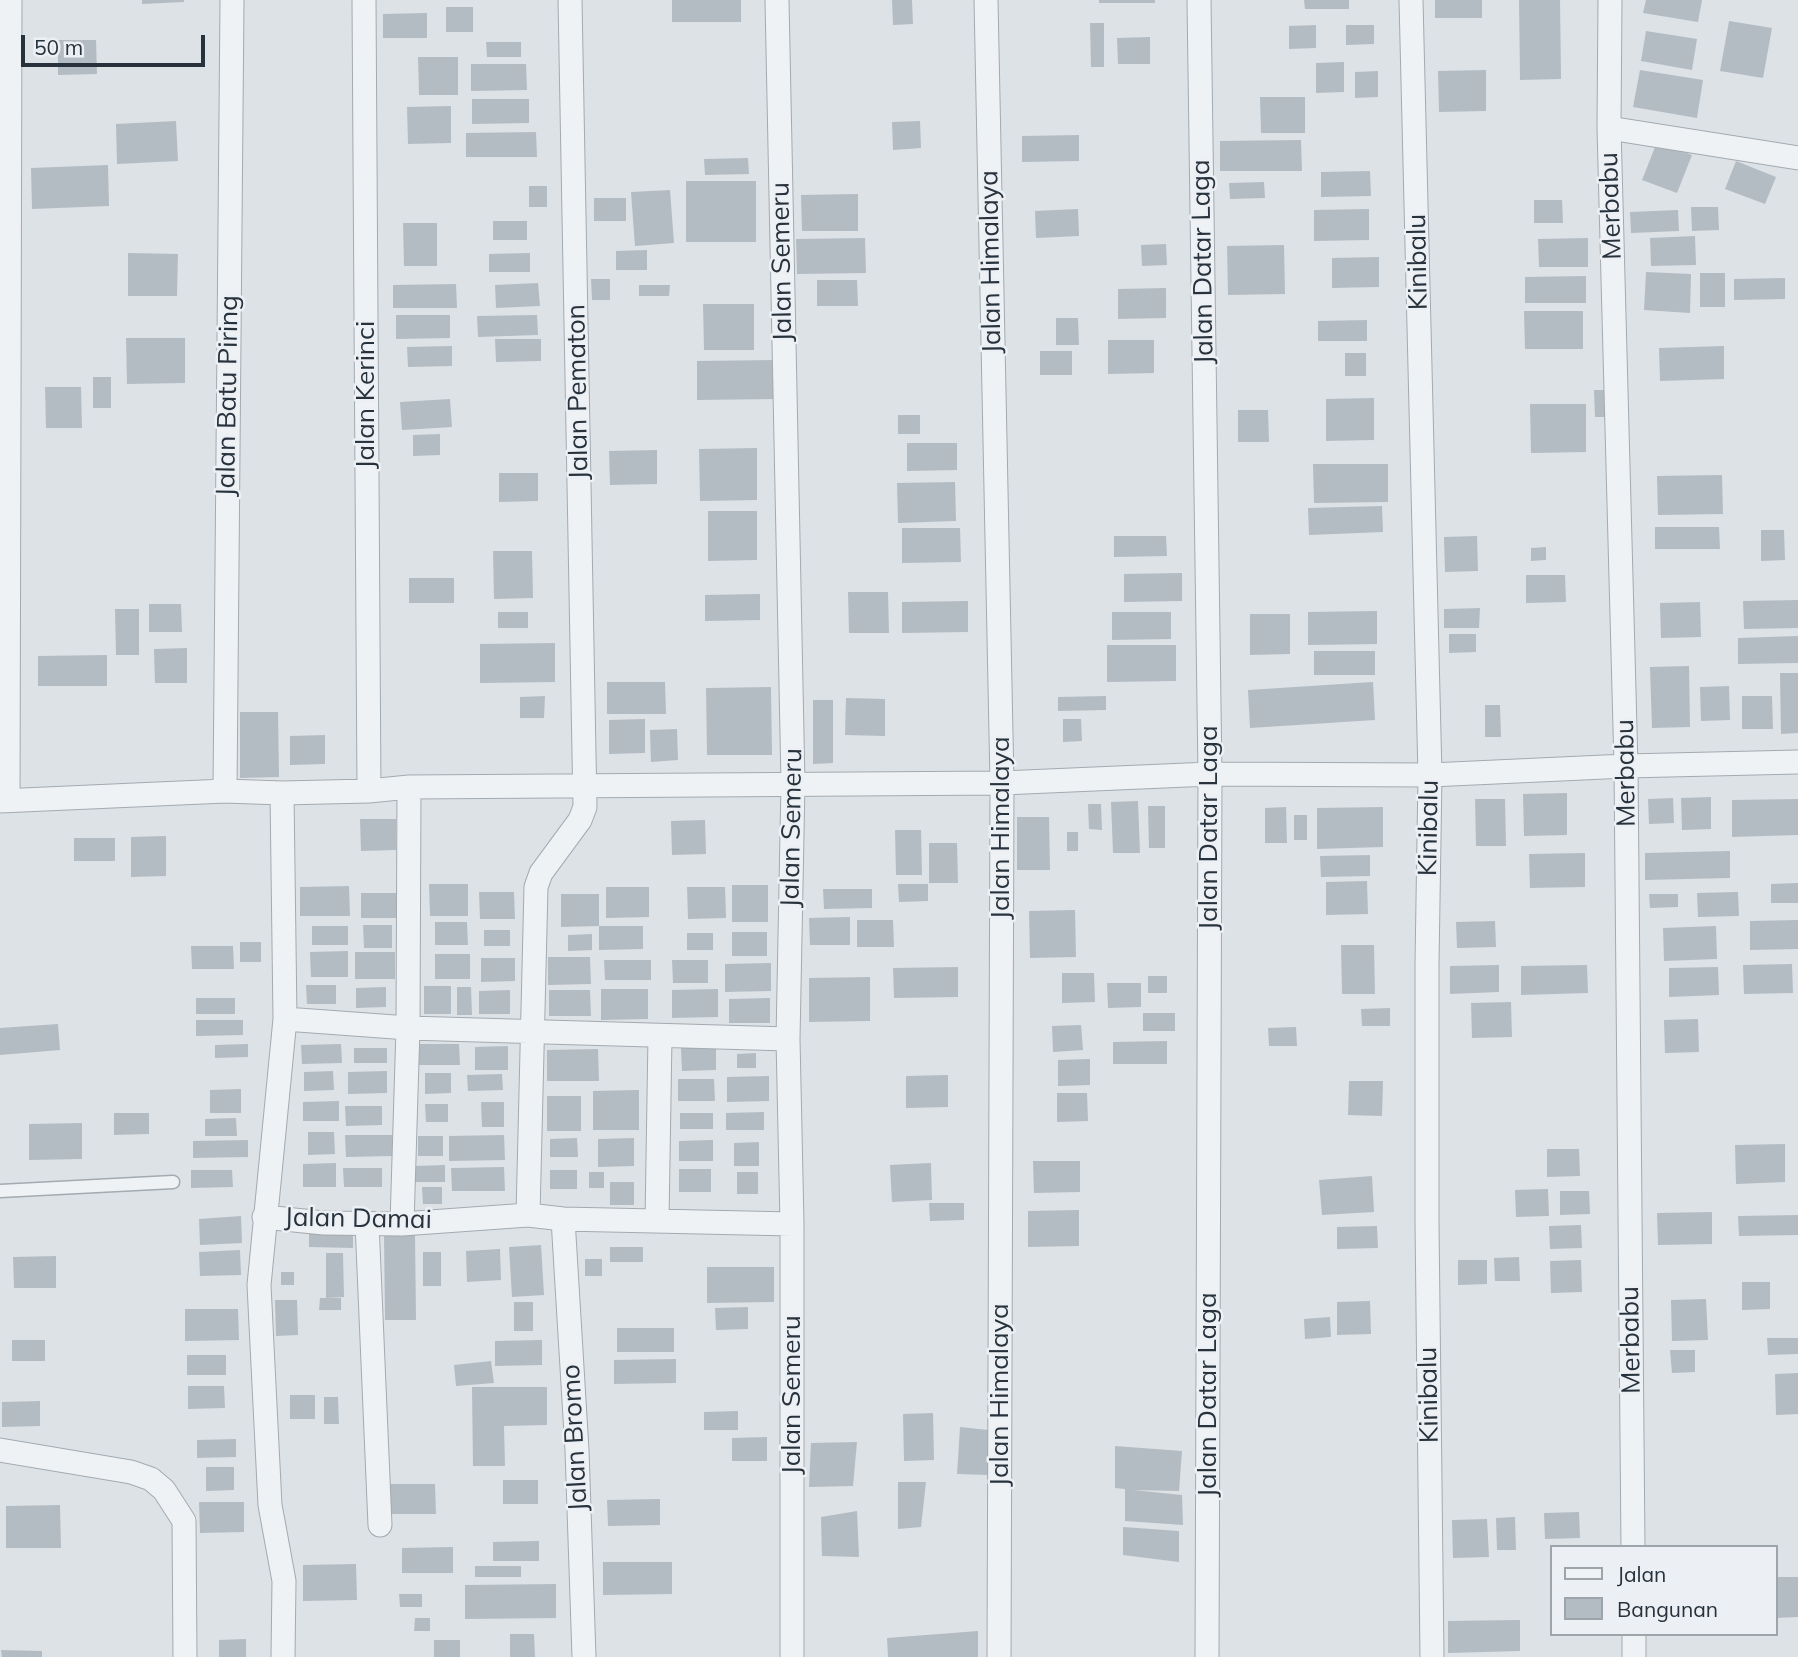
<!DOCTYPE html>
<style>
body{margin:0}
#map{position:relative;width:1798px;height:1657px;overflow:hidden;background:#dde2e6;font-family:Mulish,sans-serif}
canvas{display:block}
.legend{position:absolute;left:1550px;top:1545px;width:228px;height:91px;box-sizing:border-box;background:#ecf0f4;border:2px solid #9da4aa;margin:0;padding:9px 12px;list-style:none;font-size:21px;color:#27323c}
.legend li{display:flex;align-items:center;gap:14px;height:35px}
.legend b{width:35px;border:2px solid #9da4aa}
.scale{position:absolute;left:21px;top:35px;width:184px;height:32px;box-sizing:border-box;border:4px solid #27323c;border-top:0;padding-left:9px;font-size:21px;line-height:24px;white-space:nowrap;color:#27323c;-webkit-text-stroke:5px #ecf0f4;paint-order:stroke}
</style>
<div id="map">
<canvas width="1798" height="1657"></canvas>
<ul class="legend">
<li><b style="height:9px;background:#eff2f5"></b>Jalan</li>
<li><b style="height:19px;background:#b4bcc3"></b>Bangunan</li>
</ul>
<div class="scale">50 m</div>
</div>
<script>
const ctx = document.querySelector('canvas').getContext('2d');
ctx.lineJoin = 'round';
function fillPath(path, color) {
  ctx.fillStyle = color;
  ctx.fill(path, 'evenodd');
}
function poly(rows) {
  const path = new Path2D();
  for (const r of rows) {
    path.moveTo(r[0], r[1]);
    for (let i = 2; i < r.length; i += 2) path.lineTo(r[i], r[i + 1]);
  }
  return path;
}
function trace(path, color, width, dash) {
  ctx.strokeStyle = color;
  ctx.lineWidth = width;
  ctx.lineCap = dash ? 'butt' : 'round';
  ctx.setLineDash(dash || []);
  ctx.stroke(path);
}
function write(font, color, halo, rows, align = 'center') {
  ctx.font = font + ' Mulish,sans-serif';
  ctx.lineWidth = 5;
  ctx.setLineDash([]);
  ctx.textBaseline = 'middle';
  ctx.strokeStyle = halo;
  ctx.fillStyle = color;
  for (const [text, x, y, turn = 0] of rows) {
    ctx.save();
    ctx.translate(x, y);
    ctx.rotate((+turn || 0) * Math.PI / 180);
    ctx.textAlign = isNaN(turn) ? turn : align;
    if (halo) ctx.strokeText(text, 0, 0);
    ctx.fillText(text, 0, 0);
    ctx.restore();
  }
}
fillPath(poly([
 [142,0,184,0,184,2,142,4],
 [672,0,741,0,741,22,672,22],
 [892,0,912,0,913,24,893,25],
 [1099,0,1155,0,1155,3,1099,3],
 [1304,0,1349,0,1349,9,1305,9],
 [1435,0,1482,0,1482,18,1435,18],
 [1519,0,1560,0,1561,79,1520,80],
 [1646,0,1702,0,1698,22,1643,13],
 [446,7,473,7,473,32,446,32],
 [427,13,427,38,383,38,383,14],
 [1729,21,1772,28,1763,78,1720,71],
 [1090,23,1104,23,1104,67,1091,67],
 [1316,25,1316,48,1289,49,1289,26],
 [1346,25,1374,25,1374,44,1346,45],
 [1646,31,1697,39,1692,70,1641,61],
 [1150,37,1150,64,1118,64,1117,38],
 [58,40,96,40,97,74,58,75],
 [486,42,521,42,521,57,487,57],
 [418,57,458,57,458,95,419,95],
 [1344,62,1344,92,1316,93,1316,63],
 [471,64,526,64,527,90,471,91],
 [1486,70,1486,111,1439,112,1438,71],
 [1640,70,1703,80,1697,118,1633,107],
 [1378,71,1378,97,1355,98,1355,72],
 [1260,97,1305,97,1305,133,1261,133],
 [472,99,529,99,529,123,472,124],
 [451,106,451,143,408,144,407,107],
 [176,121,178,161,117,164,116,124],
 [920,121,921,148,893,150,892,122],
 [536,132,537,157,466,157,466,133],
 [1079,135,1079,161,1022,162,1022,136],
 [1301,140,1302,171,1220,171,1220,141],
 [1657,142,1692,155,1677,193,1642,180],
 [748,158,749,174,705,175,704,159],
 [1736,161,1776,177,1765,204,1725,189],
 [108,165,109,206,32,209,31,168],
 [1370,171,1371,196,1321,197,1321,172],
 [686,181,756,181,756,242,686,242],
 [1264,182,1265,198,1230,199,1229,183],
 [529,186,547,186,547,207,529,207],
 [670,190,674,243,635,246,631,192],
 [858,194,858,231,802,231,801,195],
 [594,198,626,198,626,221,594,221],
 [1534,200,1562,200,1563,223,1534,223],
 [1691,207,1718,207,1719,230,1692,231],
 [1078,209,1079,236,1036,238,1035,211],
 [1369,209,1369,240,1314,241,1314,210],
 [1678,210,1679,231,1631,233,1630,212],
 [493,221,527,221,527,240,493,240],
 [403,223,437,223,437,266,404,266],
 [1695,236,1696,265,1651,266,1650,238],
 [865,238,866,273,797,274,796,239],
 [1588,238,1588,267,1539,267,1538,239],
 [1166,244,1167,265,1142,266,1141,245],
 [1284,245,1285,294,1228,295,1227,246],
 [647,250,647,270,616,270,616,251],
 [128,253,178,254,177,296,128,296],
 [530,253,530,272,489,272,489,254],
 [1379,257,1379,287,1332,288,1332,258],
 [1646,272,1691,274,1690,313,1644,310],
 [1700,273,1725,273,1725,307,1700,307],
 [1586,276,1586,303,1525,303,1525,277],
 [1785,278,1785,299,1734,300,1734,279],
 [591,279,610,279,610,300,592,300],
 [817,280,857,280,858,306,817,306],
 [538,283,540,306,496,308,495,285],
 [456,284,457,308,393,308,393,285],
 [639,285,670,285,669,296,639,296],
 [1166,288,1166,318,1118,319,1118,289],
 [703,304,754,304,754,350,704,350],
 [1524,311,1583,311,1583,349,1525,349],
 [396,315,450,315,450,338,396,339],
 [537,315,538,335,478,337,477,316],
 [1056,318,1078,318,1079,345,1056,345],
 [1367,320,1367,341,1318,341,1318,321],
 [126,338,185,338,185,383,127,384],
 [495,339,541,339,541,361,496,362],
 [1108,340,1154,340,1154,373,1108,374],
 [452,346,452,366,408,367,407,347],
 [1724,346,1724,379,1660,381,1659,348],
 [1040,351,1072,351,1072,375,1040,375],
 [1345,353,1366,353,1366,376,1345,376],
 [775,360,776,399,697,400,697,361],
 [93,377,111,377,111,408,93,408],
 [45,387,81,387,82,428,46,428],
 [1594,390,1607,390,1607,417,1595,417],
 [1374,398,1374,440,1326,441,1326,399],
 [450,399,452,427,402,430,400,402],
 [1530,404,1586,404,1586,452,1531,453],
 [1238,410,1268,410,1269,442,1238,442],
 [898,415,920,415,920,434,898,434],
 [440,434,440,455,413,456,413,435],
 [907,443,957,443,957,470,907,471],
 [757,448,757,500,700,501,699,449],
 [657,450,657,484,610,485,609,451],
 [1313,464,1388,464,1388,502,1314,503],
 [499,473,538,473,538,501,499,502],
 [1722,475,1723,514,1658,515,1657,476],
 [955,482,956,521,898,523,897,483],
 [1382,506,1383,532,1309,535,1308,508],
 [708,511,757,511,757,560,708,561],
 [1655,527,1719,527,1720,549,1655,549],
 [902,528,960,528,961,562,902,563],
 [1761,530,1784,530,1785,560,1761,561],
 [1114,536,1166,536,1167,556,1114,557],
 [1477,536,1478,571,1445,572,1444,537],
 [1546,547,1546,560,1531,561,1531,548],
 [493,551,532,551,533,598,494,599],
 [1182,573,1182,601,1124,602,1124,574],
 [1526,575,1565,575,1566,602,1526,603],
 [409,578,454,578,454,603,409,603],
 [848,592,888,592,889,633,849,633],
 [760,594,760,620,705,621,705,595],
 [1798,600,1798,628,1744,629,1743,601],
 [968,601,968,632,902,633,902,602],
 [1700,602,1701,637,1661,638,1660,603],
 [149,604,181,604,182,632,149,632],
 [1480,608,1479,628,1444,628,1444,609],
 [115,609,139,609,139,655,116,655],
 [1377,611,1377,644,1308,645,1308,612],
 [498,612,528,612,528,628,498,628],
 [1112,612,1171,612,1171,639,1112,640],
 [1250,614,1290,614,1290,654,1250,655],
 [1449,634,1476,634,1476,652,1449,653],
 [1798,636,1798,663,1738,664,1738,638],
 [555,643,555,682,480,683,480,644],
 [1107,645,1176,645,1176,681,1107,682],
 [187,648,187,683,155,683,154,649],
 [1314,651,1375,651,1375,675,1314,675],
 [107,655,107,686,38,686,38,656],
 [1689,666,1690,727,1652,728,1650,667],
 [1780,673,1798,673,1798,733,1781,734],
 [607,682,665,682,666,714,607,714],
 [1373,682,1375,720,1250,728,1248,690],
 [1729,686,1730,720,1701,721,1700,687],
 [771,687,772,755,707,755,706,688],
 [545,696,544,718,520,718,520,697],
 [1106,696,1106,710,1058,711,1058,697],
 [1742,696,1772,696,1773,729,1742,729],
 [846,698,885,699,885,736,845,735],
 [813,700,833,700,833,763,813,764],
 [1485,705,1500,705,1501,737,1485,737],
 [240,712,278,712,279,777,240,778],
 [645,719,645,753,609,754,609,720],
 [1063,719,1081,719,1082,741,1063,742],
 [677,729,678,760,651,762,650,730],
 [325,735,325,764,290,765,290,736],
 [1567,793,1567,835,1524,836,1523,794],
 [1711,797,1711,829,1682,830,1681,798],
 [1673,798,1674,823,1649,824,1648,799],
 [1475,799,1505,799,1506,846,1476,846],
 [1798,799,1798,835,1732,837,1732,800],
 [1138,801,1140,853,1113,853,1111,802],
 [1088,804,1101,804,1102,830,1089,829],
 [1148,806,1165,806,1165,848,1149,848],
 [1286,807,1287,843,1265,843,1265,808],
 [1383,807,1383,847,1317,849,1317,808],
 [1294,815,1307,815,1307,840,1294,840],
 [1017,817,1049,817,1050,870,1017,870],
 [360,819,396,819,396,850,361,851],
 [705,820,706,854,672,855,671,821],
 [895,830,921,830,922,875,896,875],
 [1067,832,1078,832,1078,851,1067,851],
 [166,836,166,876,131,877,131,837],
 [74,838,115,838,115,861,74,861],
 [929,843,957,843,958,883,929,883],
 [1730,851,1730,878,1645,880,1645,853],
 [1585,853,1585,887,1530,888,1529,854],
 [1370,855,1370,876,1321,877,1320,856],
 [1367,881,1368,914,1326,915,1326,882],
 [1798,883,1798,903,1771,903,1771,884],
 [429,884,468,884,468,916,430,916],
 [898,884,928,884,928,901,899,902],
 [732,885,768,885,768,922,732,922],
 [349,886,350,916,300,916,300,887],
 [606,887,649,887,649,917,606,918],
 [687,887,725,887,726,918,688,919],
 [823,889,872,889,872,908,824,909],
 [479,892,514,892,515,919,480,919],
 [1738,892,1739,916,1698,917,1697,893],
 [361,893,398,893,398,918,361,918],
 [561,894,599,894,599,926,561,927],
 [1649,894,1678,894,1678,907,1650,908],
 [1075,910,1076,957,1030,958,1029,911],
 [850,917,850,945,810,945,809,918],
 [857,920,893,920,894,947,857,947],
 [1798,920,1798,949,1750,950,1750,921],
 [1495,921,1496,947,1457,948,1456,922],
 [435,922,467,922,468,945,435,945],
 [363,925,392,925,392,948,364,948],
 [312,926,348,926,348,945,312,945],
 [599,926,643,926,643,949,599,950],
 [1716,926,1717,959,1664,961,1663,928],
 [484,930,510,930,510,946,484,946],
 [732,932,767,932,767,956,732,956],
 [687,933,713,933,713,950,687,950],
 [592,934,592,950,568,951,568,935],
 [240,942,261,942,261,962,240,962],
 [1341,945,1374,945,1375,994,1342,994],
 [191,946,233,946,234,969,192,969],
 [348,951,348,977,311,977,310,952],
 [355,952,395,952,395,979,355,979],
 [435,954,470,954,470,979,435,979],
 [548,957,590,957,591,984,548,985],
 [481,958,515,958,515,981,481,982],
 [604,960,651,960,651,980,605,980],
 [672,960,708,960,708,983,673,983],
 [771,963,771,991,725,992,725,964],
 [1792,964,1793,993,1744,994,1743,965],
 [1499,965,1499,992,1450,994,1450,966],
 [1587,965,1588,993,1521,995,1521,966],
 [958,967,958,997,894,998,893,968],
 [1718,967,1719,995,1669,997,1669,968],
 [1062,973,1094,973,1095,1002,1062,1003],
 [1148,976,1167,976,1167,993,1148,993],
 [870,977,870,1021,809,1022,809,978],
 [1107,983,1141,983,1141,1007,1108,1008],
 [306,985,336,985,336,1004,307,1004],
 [424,986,451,986,451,1014,424,1014],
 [386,987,386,1007,356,1008,356,988],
 [457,987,471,987,472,1015,457,1015],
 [601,989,648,989,648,1019,601,1020],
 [718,989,718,1017,672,1018,672,990],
 [510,990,510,1014,479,1014,479,991],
 [549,990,590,990,591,1016,549,1016],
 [196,998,235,998,235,1014,196,1014],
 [770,998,770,1023,729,1023,729,999],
 [1511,1002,1512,1037,1472,1038,1471,1003],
 [1390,1008,1390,1026,1362,1026,1361,1009],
 [1143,1013,1175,1013,1175,1031,1143,1031],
 [1698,1019,1699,1052,1665,1053,1664,1020],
 [196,1020,243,1020,243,1035,196,1036],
 [58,1024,60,1050,0,1055,0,1028],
 [1081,1025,1083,1050,1053,1052,1052,1026],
 [1296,1027,1297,1046,1269,1046,1268,1028],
 [1167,1041,1167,1064,1113,1064,1113,1042],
 [248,1044,248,1057,215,1058,215,1045],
 [341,1044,342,1063,302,1064,301,1045],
 [419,1044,459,1044,460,1065,419,1065],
 [508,1046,508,1070,475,1070,475,1047],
 [354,1048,387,1048,387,1063,354,1063],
 [681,1048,716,1048,716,1070,682,1071],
 [598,1049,599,1081,547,1081,547,1050],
 [756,1053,756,1068,737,1068,737,1054],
 [1090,1059,1090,1085,1058,1086,1058,1060],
 [333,1071,334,1090,304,1091,304,1072],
 [387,1071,387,1093,348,1094,348,1072],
 [425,1073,451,1073,451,1093,425,1094],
 [502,1074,503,1090,468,1091,467,1075],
 [948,1075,948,1107,906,1108,906,1076],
 [769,1076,769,1101,727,1102,727,1077],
 [678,1079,714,1079,715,1101,678,1101],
 [1349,1081,1383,1081,1382,1116,1348,1115],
 [241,1089,241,1113,210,1113,210,1090],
 [639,1090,639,1130,593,1130,593,1091],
 [1057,1093,1087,1093,1088,1121,1057,1122],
 [547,1096,581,1096,581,1131,547,1131],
 [339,1101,339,1121,303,1121,303,1102],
 [481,1102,504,1102,504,1127,482,1127],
 [425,1104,448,1104,448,1122,426,1122],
 [345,1106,382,1106,382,1125,346,1126],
 [764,1112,764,1130,726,1130,726,1113],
 [114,1113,149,1113,149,1134,114,1135],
 [680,1113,713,1113,713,1129,680,1129],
 [236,1118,237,1136,205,1136,205,1119],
 [82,1123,82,1159,29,1160,29,1124],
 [308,1132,334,1132,335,1154,308,1155],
 [345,1135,392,1135,392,1156,346,1157],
 [504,1135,505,1160,449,1161,449,1136],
 [418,1136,443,1136,443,1156,418,1156],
 [577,1138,578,1157,550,1157,550,1139],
 [634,1138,634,1166,598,1167,598,1139],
 [248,1140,248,1157,193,1158,193,1141],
 [713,1140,713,1161,679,1161,679,1141],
 [759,1142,759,1166,734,1166,734,1143],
 [1785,1144,1785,1182,1736,1184,1735,1145],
 [1547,1149,1579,1149,1580,1176,1547,1177],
 [1033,1161,1080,1161,1080,1192,1034,1193],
 [336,1163,336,1187,303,1187,303,1164],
 [931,1163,932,1200,892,1202,890,1165],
 [445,1165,445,1182,415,1182,415,1166],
 [504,1167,505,1191,452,1191,451,1168],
 [343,1168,382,1168,382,1187,344,1187],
 [679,1169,711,1169,711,1192,679,1192],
 [191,1170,232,1170,233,1187,191,1188],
 [550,1170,577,1170,577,1189,550,1189],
 [589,1172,604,1172,604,1188,589,1188],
 [737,1172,758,1172,758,1194,737,1194],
 [1372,1176,1374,1212,1322,1215,1319,1180],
 [610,1182,634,1182,634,1205,610,1205],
 [422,1187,442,1187,442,1204,423,1204],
 [1548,1189,1549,1216,1516,1217,1515,1190],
 [1560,1191,1589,1191,1590,1214,1560,1215],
 [929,1203,964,1203,964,1220,930,1221],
 [1079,1210,1079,1246,1028,1247,1028,1211],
 [1712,1212,1712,1244,1658,1245,1657,1213],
 [1798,1215,1798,1235,1739,1236,1738,1216],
 [241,1216,242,1243,200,1245,199,1219],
 [1581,1225,1582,1248,1550,1249,1549,1226],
 [1377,1226,1378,1248,1337,1249,1337,1227],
 [309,1229,353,1229,353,1248,309,1247],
 [415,1235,416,1320,385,1320,384,1236],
 [541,1245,544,1295,512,1297,509,1247],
 [610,1247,643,1247,643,1262,610,1262],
 [500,1249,501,1280,467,1282,466,1251],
 [240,1250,241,1275,200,1276,199,1252],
 [423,1252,441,1252,441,1286,423,1286],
 [326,1253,343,1253,344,1297,326,1298],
 [56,1256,56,1288,14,1288,13,1257],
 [1519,1257,1520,1281,1495,1281,1494,1258],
 [585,1259,602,1259,602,1276,585,1276],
 [1458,1260,1487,1260,1487,1284,1458,1285],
 [1581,1260,1582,1292,1551,1293,1550,1261],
 [707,1267,774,1267,774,1302,707,1303],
 [281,1272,294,1272,294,1285,281,1285],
 [1742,1282,1770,1282,1770,1309,1742,1310],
 [320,1298,341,1298,341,1310,319,1310],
 [1706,1299,1708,1340,1672,1341,1671,1300],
 [275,1300,297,1300,298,1335,276,1336],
 [1370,1301,1371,1334,1337,1335,1337,1302],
 [514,1302,533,1302,533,1331,514,1331],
 [748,1307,748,1329,716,1330,715,1308],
 [185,1309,238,1309,239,1340,185,1341],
 [1330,1317,1331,1337,1305,1339,1304,1319],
 [617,1328,674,1328,674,1352,617,1352],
 [1767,1338,1798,1338,1798,1354,1768,1355],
 [12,1340,45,1340,45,1361,12,1361],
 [542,1340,542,1365,495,1366,495,1341],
 [1670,1350,1695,1350,1695,1372,1672,1373],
 [187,1355,226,1355,226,1375,187,1375],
 [676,1359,676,1383,614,1384,614,1360],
 [491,1361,494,1383,456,1386,454,1365],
 [1798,1373,1798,1414,1776,1415,1775,1374],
 [188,1386,224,1386,225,1408,188,1409],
 [472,1387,547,1387,547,1425,504,1426,505,1466,473,1466],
 [290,1395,315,1395,315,1419,290,1419],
 [324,1397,338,1397,339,1424,324,1424],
 [40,1401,40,1426,2,1427,2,1402],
 [738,1411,738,1430,704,1430,704,1412],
 [933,1413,934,1460,904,1461,903,1414],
 [960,1427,988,1430,989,1475,957,1474],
 [767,1437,767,1461,732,1461,732,1438],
 [236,1439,236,1457,197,1458,197,1440],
 [857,1442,853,1486,809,1487,811,1443],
 [1115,1446,1182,1451,1179,1491,1133,1490,1182,1495,1183,1525,1125,1521,1125,1489,1115,1488],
 [206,1467,234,1467,234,1490,206,1491],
 [503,1480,538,1480,538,1504,503,1504],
 [898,1482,926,1482,921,1527,898,1529],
 [389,1484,435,1484,436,1514,390,1514],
 [660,1499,660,1525,608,1526,607,1500],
 [199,1502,244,1502,244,1532,200,1533],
 [60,1505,61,1548,6,1548,6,1506],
 [857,1511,859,1557,822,1556,821,1517],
 [1579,1512,1580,1538,1545,1539,1544,1513],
 [1515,1517,1516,1550,1497,1550,1496,1518],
 [1487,1519,1489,1557,1453,1558,1452,1520],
 [1123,1527,1179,1531,1179,1562,1123,1555],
 [539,1541,539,1561,493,1561,493,1542],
 [453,1547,453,1573,402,1573,402,1548],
 [603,1562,672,1562,672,1594,603,1595],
 [356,1564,357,1600,303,1601,303,1565],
 [475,1566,521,1566,521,1577,475,1577],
 [1775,1577,1798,1577,1798,1617,1775,1618],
 [556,1584,556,1618,465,1619,465,1585],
 [399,1594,422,1594,422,1607,400,1607],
 [415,1618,430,1618,430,1631,414,1631],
 [1520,1620,1520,1651,1448,1653,1448,1621],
 [978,1631,978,1657,888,1657,887,1638],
 [510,1634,534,1634,535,1657,510,1657],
 [246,1639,246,1657,219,1657,219,1640],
 [434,1640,460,1640,460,1657,434,1657],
 [1,1650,42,1651,42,1657,2,1657]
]), '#b4bcc3');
const service = poly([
 [0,1191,173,1182]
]);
const minor = poly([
 [364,0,369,791],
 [777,0,793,783,788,1039,792,1224,792,1657],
 [986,0,1002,783,999,1657],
 [1199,0,1210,774,1207,1657],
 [1411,0,1430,775,1427,964,1427,1222,1432,1657],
 [1610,0,1609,128,1626,766,1633,1547],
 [1609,128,1798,158],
 [225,791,232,0],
 [282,793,285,1019,259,1285,270,1505,284,1581,283,1657],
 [8,800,10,0],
 [0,801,225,791,282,793,369,791,409,787,1002,783,1210,774,1430,775,1626,766,1798,762],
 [285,1019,408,1028,788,1039],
 [528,1215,536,887,541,873,580,820,585,807,570,0],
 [264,1217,324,1223,402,1224,528,1215,563,1219,792,1224],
 [563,1219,577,1450,584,1657],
 [657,1221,660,1036],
 [367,1223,380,1525],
 [402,1224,408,1028,409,787],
 [0,1450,131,1472,151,1479,164,1490,184,1521,185,1657],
 [1634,1634,1634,1657]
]);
trace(service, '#a3aab0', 15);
trace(minor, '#a3aab0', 25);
trace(service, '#eff2f5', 12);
trace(minor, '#eff2f5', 23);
write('26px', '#27323c', '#ecf0f4', [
 ["Merbabu",1611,206,-92],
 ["Jalan Semeru",782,262,-91],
 ["Jalan Himalaya",991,262,-91],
 ["Jalan Datar Laga",1203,262,-91],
 ["Kinibalu",1418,262,-91],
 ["Jalan Pematon",578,392,-91],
 ["Jalan Kerinci",366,395,-90],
 ["Jalan Batu Piring",228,396,-89],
 ["Merbabu",1626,773,-91],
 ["Jalan Semeru",792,828,-89],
 ["Jalan Himalaya",1001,828,-90],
 ["Jalan Datar Laga",1209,828,-90],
 ["Kinibalu",1429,828,-89],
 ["Jalan Damai",358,1219,1],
 ["Merbabu",1631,1340,-91],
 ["Jalan Semeru",792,1395,-90],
 ["Jalan Himalaya",1000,1395,-90],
 ["Jalan Datar Laga",1208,1395,-90],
 ["Kinibalu",1429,1395,-91],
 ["Jalan Bromo",575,1438,-93]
]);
</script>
